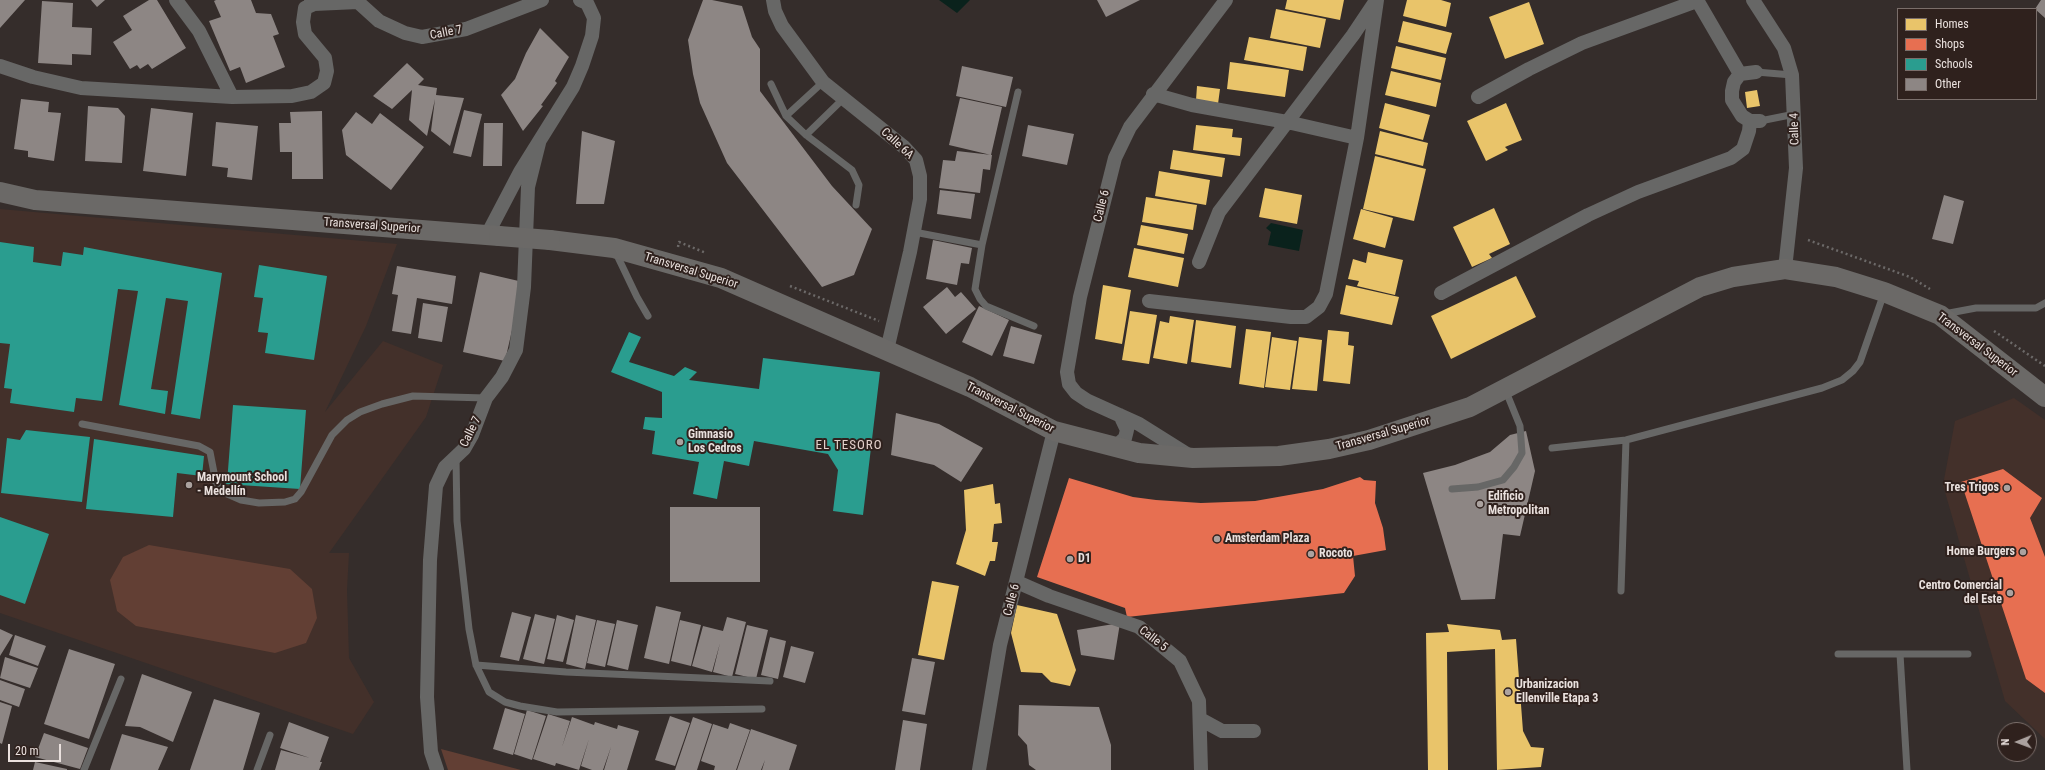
<!DOCTYPE html>
<meta charset="utf-8">
<style>
body{margin:0}
#map{position:relative;width:2045px;height:770px;overflow:hidden;background:#352d2b;font-family:"Roboto Condensed",sans-serif}
canvas{display:block}
.legend{position:absolute;left:1897px;top:8px;width:140px;height:92px;box-sizing:border-box;background:#2f211d;border:1px solid #7a6e6a;margin:0;padding:5px 7px;list-style:none;font-size:12px;color:#eae1de}
.legend li{display:flex;align-items:center;gap:8px;height:20px}
.legend b{width:20px;border:1px solid #7a6e6a}
.north{position:absolute;left:1997px;top:722px;width:40px;height:40px;box-sizing:border-box;background:#2f211d;border:1px solid #7a6e6a;border-radius:50%;rotate:269deg;font-size:11px;font-weight:700;line-height:16px;text-align:center;color:#eae1de}
.north::after{content:'';display:block;margin:auto;width:14px;height:18px;background:#aba29f;clip-path:polygon(50% 0,100% 100%,50% 72%,0 100%)}
.scale{position:absolute;left:8px;top:744px;width:53px;height:18px;box-sizing:border-box;border:2px solid #eae1de;border-top:0;padding-left:5px;font-size:12px;line-height:14px;white-space:nowrap;color:#eae1de;-webkit-text-stroke:3px #2f211d;paint-order:stroke}
</style>
<div id="map">
<canvas width="2045" height="770"></canvas>
<ul class="legend">
<li><b style="height:11px;background:#e9c46a"></b>Homes</li>
<li><b style="height:11px;background:#e76f51"></b>Shops</li>
<li><b style="height:11px;background:#2a9d8f"></b>Schools</li>
<li><b style="height:11px;background:#8d8684"></b>Other</li>
</ul>
<div class="north">N</div>
<div class="scale">20 m</div>
</div>
<script>
const ctx = document.querySelector('canvas').getContext('2d');
ctx.lineJoin = 'round';
function fillPath(path, color) {
  ctx.fillStyle = color;
  ctx.fill(path, 'evenodd');
}
function poly(rows) {
  const path = new Path2D();
  for (const r of rows) {
    path.moveTo(r[0], r[1]);
    for (let i = 2; i < r.length; i += 2) path.lineTo(r[i], r[i + 1]);
  }
  return path;
}
function trace(path, color, width, dash) {
  ctx.strokeStyle = color;
  ctx.lineWidth = width;
  ctx.lineCap = dash ? 'butt' : 'round';
  ctx.setLineDash(dash || []);
  ctx.stroke(path);
}
function write(font, color, halo, rows, align = 'center') {
  ctx.font = font + ' "Roboto Condensed",sans-serif';
  ctx.lineWidth = 4;
  ctx.setLineDash([]);
  ctx.textBaseline = 'middle';
  ctx.strokeStyle = halo;
  ctx.fillStyle = color;
  for (const [text, x, y, turn = 0] of rows) {
    ctx.save();
    ctx.translate(x, y);
    ctx.rotate((+turn || 0) * Math.PI / 180);
    ctx.textAlign = isNaN(turn) ? turn : align;
    if (halo) ctx.strokeText(text, 0, 0);
    ctx.fillText(text, 0, 0);
    ctx.restore();
  }
}
fillPath(poly([
 [0,209,397,244,366,326,325,412,383,341,443,365,426,417,329,553,349,553,347,590,349,658,374,702,353,734,0,613],
 [2014,398,2045,420,2045,739,2005,701,1943,485,1955,421]
]), '#43302a');
fillPath(poly([
 [149,545,290,569,312,589,317,618,306,643,275,653,136,626,117,611,110,580,123,557],
 [441,749,521,770,448,770]
]), '#623f34');
fillPath(poly([
 [939,0,970,0,957,13],
 [1271,223,1303,230,1299,251,1268,245,1271,232,1266,228]
]), '#0a221c');
fillPath(poly([
 [1287,0,1344,0,1340,20,1285,9],
 [1407,0,1441,0,1451,3,1446,27,1403,16],
 [1529,2,1544,44,1505,59,1489,17],
 [1276,9,1326,19,1320,48,1270,38],
 [1403,21,1452,33,1446,54,1398,42],
 [1249,37,1307,47,1303,71,1244,60],
 [1396,46,1446,58,1441,80,1391,68],
 [1230,62,1289,70,1285,97,1227,89],
 [1391,71,1441,83,1436,107,1385,95],
 [1197,86,1220,89,1218,104,1196,100],
 [1757,90,1760,106,1747,108,1745,92],
 [1385,103,1430,115,1423,140,1379,128],
 [1506,103,1522,140,1505,147,1508,150,1486,161,1467,121],
 [1196,125,1233,129,1232,137,1242,138,1240,156,1193,150],
 [1380,131,1428,143,1423,166,1375,154],
 [1173,150,1225,158,1222,177,1170,169],
 [1375,156,1426,169,1414,221,1363,209],
 [1159,171,1210,180,1206,205,1155,196],
 [1265,188,1302,195,1297,224,1259,217],
 [1146,197,1197,205,1193,230,1142,222],
 [1494,208,1510,244,1489,254,1492,258,1472,267,1453,227],
 [1361,209,1393,218,1385,248,1353,239],
 [1141,225,1188,234,1184,254,1137,245],
 [1134,248,1184,258,1178,287,1128,277],
 [1368,252,1403,260,1395,295,1357,286,1359,281,1348,279,1353,259,1366,263],
 [1516,276,1536,317,1451,359,1431,316],
 [1103,285,1131,290,1122,344,1095,339],
 [1346,285,1399,297,1392,325,1340,314],
 [1130,311,1157,315,1149,364,1122,360],
 [1170,316,1194,320,1187,364,1153,358,1160,321,1169,323],
 [1196,320,1236,326,1231,368,1191,362],
 [1246,329,1271,332,1264,388,1239,384],
 [1328,330,1349,332,1348,345,1354,346,1350,384,1323,381],
 [1272,337,1297,341,1290,390,1265,387],
 [1299,337,1322,340,1317,391,1292,389],
 [993,484,995,504,1000,503,1002,523,994,524,992,542,998,542,995,561,990,561,985,576,956,564,966,530,964,490],
 [932,581,959,586,944,660,918,655],
 [1017,605,1057,614,1076,670,1070,686,1051,682,1042,673,1021,672,1011,633],
 [1447,624,1500,630,1502,640,1516,639,1523,731,1531,747,1544,748,1541,767,1497,770,1495,649,1447,652,1448,770,1428,770,1426,633,1449,632]
]), '#e9c46a');
fillPath(poly([
 [2003,469,2042,498,2030,518,2045,557,2045,693,2026,679,1961,482],
 [1360,477,1364,480,1376,481,1375,503,1383,528,1386,550,1353,556,1355,576,1344,593,1127,617,1125,608,1037,577,1069,478,1133,497,1156,500,1201,503,1255,501,1323,489]
]), '#e76f51');
fillPath(poly([
 [0,242,34,247,33,262,61,266,63,252,83,255,84,247,222,273,200,419,171,414,188,301,166,298,151,389,168,391,165,414,119,405,138,291,118,289,102,401,76,398,74,412,10,403,12,389,4,388,10,344,0,343],
 [259,265,327,276,314,360,265,353,268,333,258,332,263,298,254,297],
 [629,332,641,337,629,362,674,376,685,367,697,372,689,380,759,389,763,358,880,372,863,515,833,511,838,470,828,454,754,441,749,466,724,461,717,499,693,494,699,462,652,454,655,431,643,429,645,417,662,418,662,392,611,372],
 [233,405,306,410,300,489,225,484,227,483],
 [26,430,90,437,82,502,1,493,7,438,20,440],
 [94,439,204,456,202,476,177,473,173,517,86,509],
 [0,517,49,534,25,604,0,595]
]), '#2a9d8f');
fillPath(poly([
 [0,0,25,0,0,28],
 [91,0,105,0,97,7],
 [149,0,157,0,186,48,152,69,148,64,140,69,137,65,130,69,113,42,132,30,123,16],
 [216,0,251,0,256,13,271,14,279,34,273,36,285,67,246,83,240,67,230,71,209,21,221,17,214,1],
 [703,0,712,0,742,6,752,37,760,49,760,91,832,186,872,229,854,275,822,287,727,163,700,103,693,74,688,40],
 [1097,0,1140,0,1106,17],
 [2041,0,2045,0,2045,18,2035,9],
 [42,1,73,3,72,27,92,28,91,55,72,54,72,65,38,63],
 [540,28,569,57,555,81,557,83,541,105,543,106,523,131,501,95,515,79,526,53],
 [407,63,424,79,418,85,437,88,436,95,464,98,450,146,431,131,435,99,427,136,409,120,412,90,392,109,373,96],
 [962,66,1013,77,1006,107,956,96],
 [960,98,1002,107,991,155,949,145],
 [21,99,49,102,48,112,61,113,54,161,28,157,28,151,14,149],
 [88,106,118,108,125,116,122,163,85,161],
 [151,108,193,113,186,176,143,171],
 [464,110,482,114,471,157,453,153],
 [322,111,323,179,292,179,292,152,280,152,279,123,291,123,290,112],
 [356,112,372,124,380,113,424,147,391,190,346,155,342,130],
 [216,122,258,126,252,180,227,177,228,168,212,166],
 [484,123,503,123,502,166,483,166],
 [1028,125,1074,134,1067,165,1022,156],
 [582,131,615,141,604,204,576,204],
 [957,151,992,155,990,170,983,169,980,193,939,188,943,160,955,161],
 [940,190,975,194,971,219,937,214],
 [1944,195,1964,201,1953,244,1932,239],
 [933,240,972,248,969,264,961,263,957,285,926,279],
 [397,266,456,276,452,304,417,298,411,334,392,331,398,295,392,294],
 [480,272,523,282,505,361,463,352],
 [947,287,955,297,961,292,976,309,946,334,923,307],
 [423,303,448,307,442,342,418,338],
 [979,306,1009,320,992,356,962,342],
 [1011,326,1042,335,1034,364,1003,356],
 [896,413,939,424,983,448,961,482,934,465,891,455],
 [1526,431,1535,471,1520,536,1503,534,1495,599,1461,600,1423,473,1455,465,1490,452,1510,435],
 [670,507,760,507,760,582,670,582],
 [656,606,681,612,669,664,644,658],
 [512,612,531,617,519,661,500,657],
 [535,614,555,619,544,664,523,659],
 [557,615,574,620,563,662,547,659],
 [576,615,596,620,585,669,566,664],
 [727,617,746,622,732,677,713,672,720,643,712,672,692,666,703,626,723,631],
 [597,620,615,624,605,667,587,663],
 [617,620,638,625,628,670,607,665],
 [680,620,701,625,691,666,671,661],
 [1120,623,1114,660,1081,655,1077,630],
 [747,625,768,630,756,679,735,674],
 [0,629,13,635,0,656],
 [15,635,46,646,38,666,9,655],
 [770,637,786,641,778,679,761,675],
 [791,646,814,652,805,683,783,677],
 [69,649,115,664,89,739,44,724],
 [5,657,38,668,30,688,0,678],
 [912,658,935,662,925,715,902,711],
 [142,674,192,692,173,742,140,727,125,726],
 [0,680,25,689,19,707,0,700],
 [214,699,260,713,243,770,190,770],
 [0,702,12,706,2,744,0,743],
 [1019,705,1099,707,1111,745,1111,770,1036,770,1029,765,1027,745,1018,735],
 [505,708,525,714,513,755,493,749],
 [527,710,546,716,532,760,514,754],
 [548,714,570,721,562,747,572,717,594,725,595,722,617,729,618,725,639,731,627,770,604,770,611,747,603,770,592,770,581,766,589,739,579,770,556,763,555,766,533,759],
 [670,716,690,723,675,766,655,760],
 [693,717,712,724,697,770,675,770],
 [903,720,927,724,920,770,895,770],
 [289,722,329,737,320,762,322,762,319,770,275,770,281,750,310,758,280,748],
 [730,723,750,730,736,770,714,770,715,766,701,761,713,724,728,729],
 [751,729,797,745,789,770,762,770,765,760,761,770,737,770],
 [44,733,88,748,80,769,35,757],
 [122,734,168,747,158,770,110,770],
 [35,762,67,769,67,770,33,770]
]), '#8d8684');
trace(poly([
 [1808,240,1910,277,1930,289],
 [678,247,679,242,706,253],
 [790,286,879,321],
 [1994,331,2045,366]
]), '#6c6968', 2.5, [2, 3]);
trace(poly([
 [1756,72,1792,75],
 [771,84,786,116,806,135],
 [1018,92,982,245,975,289,980,299,986,306,1034,326],
 [843,99,806,135,852,170,859,185,856,205],
 [786,116,823,82],
 [1760,121,1795,114],
 [914,232,982,245],
 [615,251,637,297,648,316],
 [1944,314,1976,308,2036,308,2045,303],
 [82,424,199,446,210,452,216,483,225,493,241,500,259,503,285,502,295,499,301,492,332,435,347,420,360,412,382,404,413,396,486,398],
 [1552,448,1626,440,1822,388,1842,380,1853,371,1860,362,1884,293],
 [456,458,457,521,469,629,476,665,489,692,505,702,520,706,557,712,762,709],
 [1452,489,1478,487,1503,480,1514,467,1522,453,1520,426,1505,389],
 [1621,591,1626,440],
 [1838,654,1900,654,1907,770],
 [1900,654,1968,654],
 [476,665,566,672,770,681],
 [84,770,121,679],
 [257,770,270,735]
]), '#676766', 7);
trace(poly([
 [176,0,199,31,232,97],
 [311,0,314,4,358,2],
 [773,0,775,11,782,26,823,82,904,147,916,160,920,176,920,199,910,252,887,350],
 [1697,0,1740,74],
 [1753,0,1784,48,1792,75,1796,168,1785,269],
 [358,2,379,21,405,33,422,37,466,29,542,0],
 [0,66,33,77,81,88,232,97,292,96,311,92,324,83,327,71,325,58,305,34,303,22,305,8,314,4],
 [1756,72,1740,74,1734,82,1732,91,1732,100,1742,116,1750,121,1760,121],
 [1153,94,1192,105,1287,122,1357,138],
 [1478,97,1529,69,1582,43,1697,1],
 [487,235,520,172,573,87,582,66,592,36,594,18,587,3,580,0],
 [1199,262,1219,212,1353,35,1375,2],
 [1441,293,1588,215,1638,192,1731,158,1743,149,1749,131,1750,121],
 [1149,301,1291,317,1306,317,1319,307,1326,294,1357,138,1377,0],
 [1115,447,1125,438,1127,430,1120,415],
 [1190,456,1139,424,1088,401,1076,393,1069,384,1067,372,1080,297,1115,158,1130,127,1226,0],
 [1017,582,1049,596,1139,627,1180,661,1199,701,1201,770],
 [1200,719,1222,731,1254,731],
 [437,770,431,752,427,697,430,560,436,486,445,467,464,449,472,435,486,398,502,377,516,350,524,287,528,187,539,143],
 [979,770,1000,645,1054,431]
]), '#676766', 14);
trace(poly([
 [0,192,35,200,499,236],
 [550,240,614,248,721,278,970,387,1054,431,1139,453,1193,458,1279,456,1329,449,1369,440,1470,407,1700,287,1733,277,1785,269,1836,277,1884,292,1940,315,2045,397]
]), '#6b6967', 20);
trace(poly([
 [499,236,550,240]
]), '#6b6967', 20);
for (const [x, y, r, color] of [
 [680,442,4,"#aba29f"],
 [189,485,4,"#aba29f"],
 [2007,488,4,"#aba29f"],
 [1480,504,4,"#aba29f"],
 [1217,539,4,"#aba29f"],
 [2023,552,4,"#aba29f"],
 [1311,554,4,"#aba29f"],
 [1070,559,4,"#aba29f"],
 [2010,593,4,"#aba29f"],
 [1508,692,4,"#aba29f"]
]) {
  const dot = new Path2D();
  dot.arc(x, y, r, 0, 2 * Math.PI);
  ctx.fillStyle = color;
  ctx.fill(dot);
  trace(dot, '#2f211d', 1.5);
}
write('12px', '#eae1de', '#2f211d', [
 ["Calle 7",446,33,-11],
 ["Calle 4",1795,129,-92],
 ["Calle 6A",897,144,43],
 ["Calle 6",1102,206,-76],
 ["Transversal Superior",372,226,4],
 ["Transversal Superior",691,271,17],
 ["Transversal Superior",1977,345,37],
 ["Transversal Superior",1010,408,27],
 ["Calle 7",471,432,-64],
 ["Transversal Superior",1383,434,-16],
 ["Calle 6",1012,600,-75],
 ["Calle 5",1153,639,38]
]);
write('bold 12px', '#eae1de', '#2f211d', [
 ["Gimnasio",688,435],
 ["Los Cedros",688,449],
 ["Marymount School",197,478],
 ["- Medellín",197,492],
 ["Tres Trigos",1999,488,"right"],
 ["Edificio",1488,497],
 ["Metropolitan",1488,511],
 ["Amsterdam Plaza",1225,539],
 ["Home Burgers",2015,552,"right"],
 ["Rocoto",1319,554],
 ["D1",1078,559],
 ["Centro Comercial",2002,586,"right"],
 ["del Este",2002,600,"right"],
 ["Urbanizacion",1516,685],
 ["Ellenville Etapa 3",1516,699]
], 'left');
ctx.letterSpacing = '1px';
write('13px', '#e3d1cb', '#2f211d', [
 ["EL TESORO",849,446]
]);
ctx.letterSpacing = '0px';
</script>
